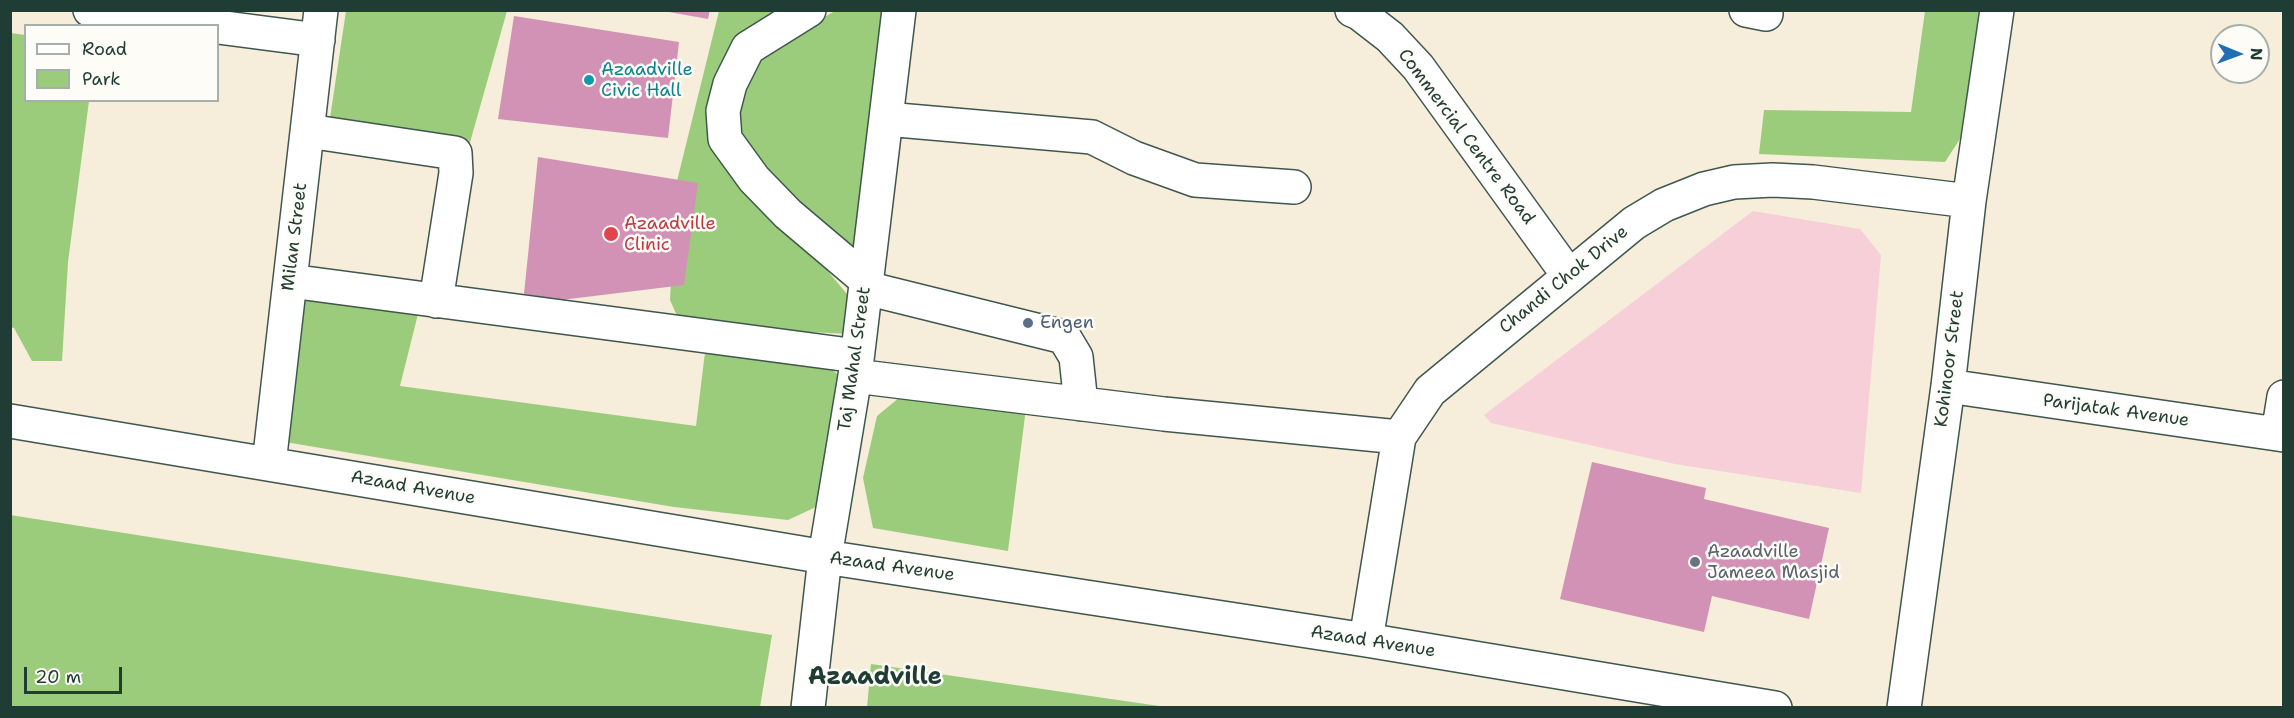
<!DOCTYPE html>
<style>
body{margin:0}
#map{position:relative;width:2294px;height:718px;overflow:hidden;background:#f6edda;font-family:"Shantell Sans",sans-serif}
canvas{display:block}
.frame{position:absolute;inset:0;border:12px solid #1f3d34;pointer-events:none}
.legend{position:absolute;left:24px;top:24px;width:195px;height:78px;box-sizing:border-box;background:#fdfcf7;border:2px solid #a4b0a9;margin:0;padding:8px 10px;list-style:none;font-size:18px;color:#1f3d34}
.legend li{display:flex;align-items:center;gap:12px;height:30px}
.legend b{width:30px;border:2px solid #a4b0a9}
.north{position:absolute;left:2210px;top:24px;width:60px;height:60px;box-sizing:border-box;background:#fdfcf7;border:2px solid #a4b0a9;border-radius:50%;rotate:91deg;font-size:16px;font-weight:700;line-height:24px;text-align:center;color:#1f3d34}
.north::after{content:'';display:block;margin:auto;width:21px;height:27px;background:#1f6fb2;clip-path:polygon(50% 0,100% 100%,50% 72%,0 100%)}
.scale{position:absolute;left:24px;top:667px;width:98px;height:27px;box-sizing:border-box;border:3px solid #1f3d34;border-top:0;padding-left:8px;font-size:18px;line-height:21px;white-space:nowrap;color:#1f3d34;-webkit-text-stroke:4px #fdfcf7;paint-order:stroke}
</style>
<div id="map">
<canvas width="2294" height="718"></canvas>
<div class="frame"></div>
<ul class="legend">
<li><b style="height:8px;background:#fff"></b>Road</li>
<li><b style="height:16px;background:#9bcc7b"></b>Park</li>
</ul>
<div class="north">N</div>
<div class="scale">20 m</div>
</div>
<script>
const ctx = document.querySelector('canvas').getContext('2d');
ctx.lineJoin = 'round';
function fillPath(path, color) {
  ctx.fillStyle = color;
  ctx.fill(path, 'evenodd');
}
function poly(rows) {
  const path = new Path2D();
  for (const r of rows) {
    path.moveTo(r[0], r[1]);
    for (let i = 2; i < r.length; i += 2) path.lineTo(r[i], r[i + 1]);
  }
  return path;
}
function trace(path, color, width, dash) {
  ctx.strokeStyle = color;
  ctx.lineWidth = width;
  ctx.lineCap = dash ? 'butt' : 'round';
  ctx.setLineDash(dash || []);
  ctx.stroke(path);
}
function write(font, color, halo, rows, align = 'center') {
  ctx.font = font + ' "Shantell Sans",sans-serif';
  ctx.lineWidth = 5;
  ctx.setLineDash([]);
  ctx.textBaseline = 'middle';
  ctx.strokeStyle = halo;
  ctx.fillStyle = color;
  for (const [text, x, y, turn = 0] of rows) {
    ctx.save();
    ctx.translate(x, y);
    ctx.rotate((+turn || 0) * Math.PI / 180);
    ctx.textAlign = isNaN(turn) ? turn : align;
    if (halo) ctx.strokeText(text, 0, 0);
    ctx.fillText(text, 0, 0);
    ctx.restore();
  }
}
fillPath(poly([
 [1753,211,1860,229,1881,255,1861,493,1675,464,1491,423,1484,415]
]), '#f6cfd8');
fillPath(poly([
 [346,11,507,11,469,146,329,125],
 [719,11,789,11,739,42,718,141,847,294,848,334,681,325,670,300,676,185],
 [835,11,887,11,857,257,791,199,736,129,737,87,758,55],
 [1925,11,1981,11,1969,125,1945,162,1759,154,1764,110,1911,112],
 [11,33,25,35,26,100,89,101,68,262,62,361,32,361,14,328,11,327],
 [304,290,419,310,400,386,696,426,705,352,830,367,840,377,826,499,816,507,788,520,674,507,285,442],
 [906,392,1026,408,1008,551,873,528,863,478,877,416],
 [10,515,772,635,760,707,11,707],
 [871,664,1166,707,867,707]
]), '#9bcc7b');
fillPath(poly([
 [658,10,710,10,708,19],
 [514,16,679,42,668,138,498,119],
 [538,157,698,183,684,285,561,300,524,294],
 [1592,462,1706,488,1704,499,1829,528,1809,619,1712,596,1704,632,1560,599]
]), '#d192b5');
const minor = poly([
 [90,10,208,26],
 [809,10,748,48,730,84,723,111,725,139,754,179,788,214,866,280],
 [1352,10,1359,13,1390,37,1418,67,1569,276],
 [1746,10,1766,14],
 [218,27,318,40],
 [886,119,1092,137,1134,158,1195,180,1294,187],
 [308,131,455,153,456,173,436,301],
 [290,281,857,356],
 [866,288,1064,337,1076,357,1081,404],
 [855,376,1164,414,1399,437],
 [1948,386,2284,435],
 [10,421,825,557,1366,640,1775,708],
 [2278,434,2284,397],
 [269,464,321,10],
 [1366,640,1399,437,1430,391,1634,223,1664,205,1704,189,1734,182,1773,180,1813,182,1969,201],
 [808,708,825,557,855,376,899,10],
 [1904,708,1948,386,1969,201,1997,10]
]);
trace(minor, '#3f574d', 36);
trace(minor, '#fff', 33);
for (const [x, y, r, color] of [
 [589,80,6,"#0f9aa8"],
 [611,234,8,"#e0444e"],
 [1028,323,6,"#5c6f8a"],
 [1695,562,6,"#6b7280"]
]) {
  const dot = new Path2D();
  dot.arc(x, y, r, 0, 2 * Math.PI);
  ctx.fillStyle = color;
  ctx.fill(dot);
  trace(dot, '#fdfcf7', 2);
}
write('18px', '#0d838f', '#fdfcf7', [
 ["Azaadville",601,70],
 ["Civic Hall",601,91]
], 'left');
write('18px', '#1f3d34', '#fdfcf7', [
 ["Commercial Centre Road",1466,137,53],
 ["Milan Street",295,237,-83],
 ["Chandi Chok Drive",1564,280,-39],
 ["Taj Mahal Street",855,359,-82],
 ["Kohinoor Street",1950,359,-83],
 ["Parijatak Avenue",2116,411,8],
 ["Azaad Avenue",413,488,10],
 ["Azaad Avenue",892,567,8],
 ["Azaad Avenue",1373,642,9]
]);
write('18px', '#be3a42', '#fdfcf7', [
 ["Azaadville",624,224],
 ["Clinic",624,245]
], 'left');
write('18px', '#4e5e75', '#fdfcf7', [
 ["Engen",1040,323]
], 'left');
write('18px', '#5b616d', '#fdfcf7', [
 ["Azaadville",1707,552],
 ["Jameea Masjid",1707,573]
], 'left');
write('bold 24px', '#1f3d34', '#fdfcf7', [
 ["Azaadville",875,678]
]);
</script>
